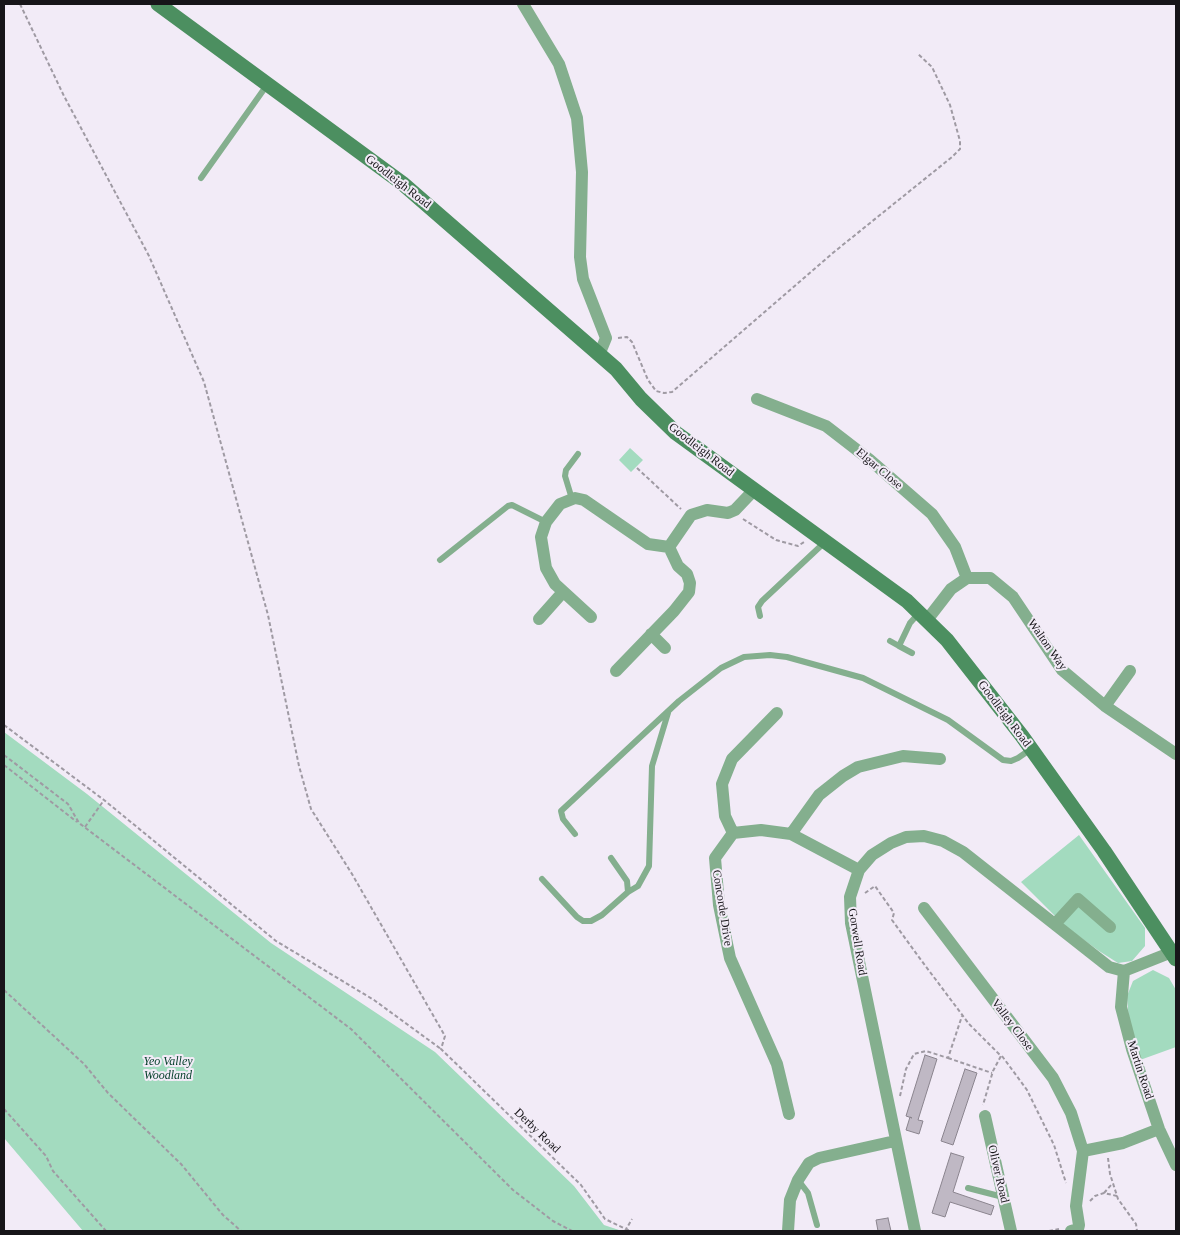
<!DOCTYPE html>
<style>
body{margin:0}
#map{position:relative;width:1180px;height:1235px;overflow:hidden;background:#f2ebf7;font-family:Georgia,serif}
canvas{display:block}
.frame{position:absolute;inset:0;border:5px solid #171519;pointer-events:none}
</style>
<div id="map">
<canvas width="1180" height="1235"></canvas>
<div class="frame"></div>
</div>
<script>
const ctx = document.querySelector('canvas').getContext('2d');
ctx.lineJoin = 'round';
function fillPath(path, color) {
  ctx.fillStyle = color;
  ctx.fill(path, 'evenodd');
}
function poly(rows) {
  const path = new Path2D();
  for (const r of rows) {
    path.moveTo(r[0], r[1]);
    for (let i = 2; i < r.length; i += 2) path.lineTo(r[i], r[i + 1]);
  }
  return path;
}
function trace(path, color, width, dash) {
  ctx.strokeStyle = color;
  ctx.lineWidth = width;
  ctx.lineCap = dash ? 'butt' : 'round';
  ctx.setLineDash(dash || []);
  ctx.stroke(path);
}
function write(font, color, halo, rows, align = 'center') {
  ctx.font = font + ' Georgia,serif';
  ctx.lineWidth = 4;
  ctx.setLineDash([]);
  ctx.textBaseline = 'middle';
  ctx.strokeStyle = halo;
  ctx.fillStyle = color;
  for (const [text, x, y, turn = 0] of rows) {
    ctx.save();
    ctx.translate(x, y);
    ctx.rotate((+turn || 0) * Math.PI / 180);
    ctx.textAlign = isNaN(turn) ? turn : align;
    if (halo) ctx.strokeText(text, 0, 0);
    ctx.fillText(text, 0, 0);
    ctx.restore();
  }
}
fillPath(poly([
 [630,448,643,460,631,472,619,460],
 [4,732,87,794,271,943,435,1052,574,1186,604,1225,622,1231,83,1231,4,1138],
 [1079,835,1145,928,1145,946,1132,961,1118,963,1099,951,1065,926,1021,882],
 [1153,970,1169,978,1176,990,1176,1047,1140,1060,1129,1023,1127,996,1133,981]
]), '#a3dbbf');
const building = poly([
 [925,1055,937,1059,918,1120,923,1121,919,1134,906,1130,910,1117,912,1118,906,1116,925,1055],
 [965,1069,977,1073,953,1145,941,1141,965,1069],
 [951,1153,964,1157,953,1192,994,1206,991,1215,950,1202,945,1217,932,1213,951,1153],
 [888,1218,891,1231,878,1231,876,1220,888,1218]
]);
fillPath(building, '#bfb8c4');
trace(building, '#8a848e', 1);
trace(poly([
 [20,4,64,96,149,256,204,382,268,615,299,766,311,809,352,874,445,1036,441,1049,581,1185,605,1219,630,1231],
 [618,338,627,337,632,342,648,380,656,391,664,393,672,392,834,252,952,157,960,149,960,141,950,105,932,67,918,54],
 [637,468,681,509],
 [743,519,776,540,798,546,804,542],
 [4,725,104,800,276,941,374,1000,441,1049],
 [4,755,68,804,79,823,351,1029,513,1190,553,1221,572,1231],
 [4,765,77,822],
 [85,827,104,800],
 [865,893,875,886,894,913,892,920,918,956,969,1024,1001,1056,993,1071,983,1105],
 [4,990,84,1064,108,1093,181,1164,223,1215,241,1231],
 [1002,1056,1027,1090,1054,1145,1066,1183],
 [948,1058,992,1073],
 [900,1096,906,1069,914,1054,926,1051,948,1058,962,1016],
 [4,1109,46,1156,53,1171,106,1231],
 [1108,1158,1110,1174,1118,1199,1136,1224,1137,1231],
 [1104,1193,1112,1184],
 [1090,1201,1095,1196,1104,1193,1117,1196],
 [625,1231,632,1219],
 [1049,1231,1059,1229]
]), '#9f9aa3', 2, [4, 2.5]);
trace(poly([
 [201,178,267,85],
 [572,499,565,476,566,470,578,454],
 [440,560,508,506,512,505,546,522],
 [760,616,758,607,762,601,825,542],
 [890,641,899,646],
 [912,653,899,646,910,623,919,613],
 [575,834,563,819,561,811,679,701,721,668,744,657,770,655,787,657,863,678,948,720,1003,760,1011,761,1018,758,1031,749],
 [542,879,577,917,583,921,591,921,602,915,628,892,627,881,611,858],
 [628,892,638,886,649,866,652,766,668,713],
 [798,1180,808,1193,817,1225],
 [968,1188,1003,1197]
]), '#84af8e', 6);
trace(poly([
 [523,4,559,64,577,118,582,172,580,257,583,279,606,338,599,355],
 [757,399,826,426,870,460,932,514,955,547,967,578],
 [591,617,555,584,546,568,541,537,546,522,560,504,575,498,584,500,648,544,669,547,691,515,707,510,728,513,735,510,754,490],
 [539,619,563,592],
 [927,620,951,589,967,578,990,578,1013,597,1062,670,1105,706,1176,754],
 [651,634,665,648],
 [616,671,674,611,689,592,690,583,687,574,678,566,669,547],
 [1105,706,1130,671],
 [733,833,725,816,722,784,732,759,777,713],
 [791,834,819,795,843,776,858,767,903,756,940,759],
 [924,908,1053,1078,1071,1113,1083,1151,1123,1143,1159,1129],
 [1055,924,1078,899,1110,927],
 [1124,971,1121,1007,1132,1049,1159,1129,1176,1165],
 [789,1114,777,1064,730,958,719,905,715,858,733,833,761,830,791,834,859,870],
 [985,1116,1011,1231],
 [788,1231,790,1200,798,1180,809,1163,819,1158,895,1141],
 [915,1231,851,923,850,897,859,870,872,855,891,843,906,837,924,836,943,841,963,852,1109,967,1124,971,1172,952],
 [1071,1231,1078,1229,1079,1225,1076,1206,1083,1151]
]), '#84af8e', 12);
trace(poly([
 [158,4,402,183,616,369,641,399,676,433,907,601,947,640,1022,736,1104,851,1176,959]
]), '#4c8f60', 15);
write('12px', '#171519', '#f2ebf7', [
 ["Goodleigh Road",398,182,38],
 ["Goodleigh Road",701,450,38],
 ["Elgar Close",879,469,40],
 ["Walton Way",1047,645,55],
 ["Goodleigh Road",1004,714,53],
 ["Concorde Drive",722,908,81],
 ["Gorwell Road",857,942,81],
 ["Valley Close",1012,1025,53],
 ["Martin Road",1140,1070,72],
 ["Derby Road",537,1131,44],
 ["Oliver Road",998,1174,77]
]);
write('italic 12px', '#003d27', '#f2ebf7', [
 ["Yeo Valley",168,1062],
 ["Woodland",168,1076]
]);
</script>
